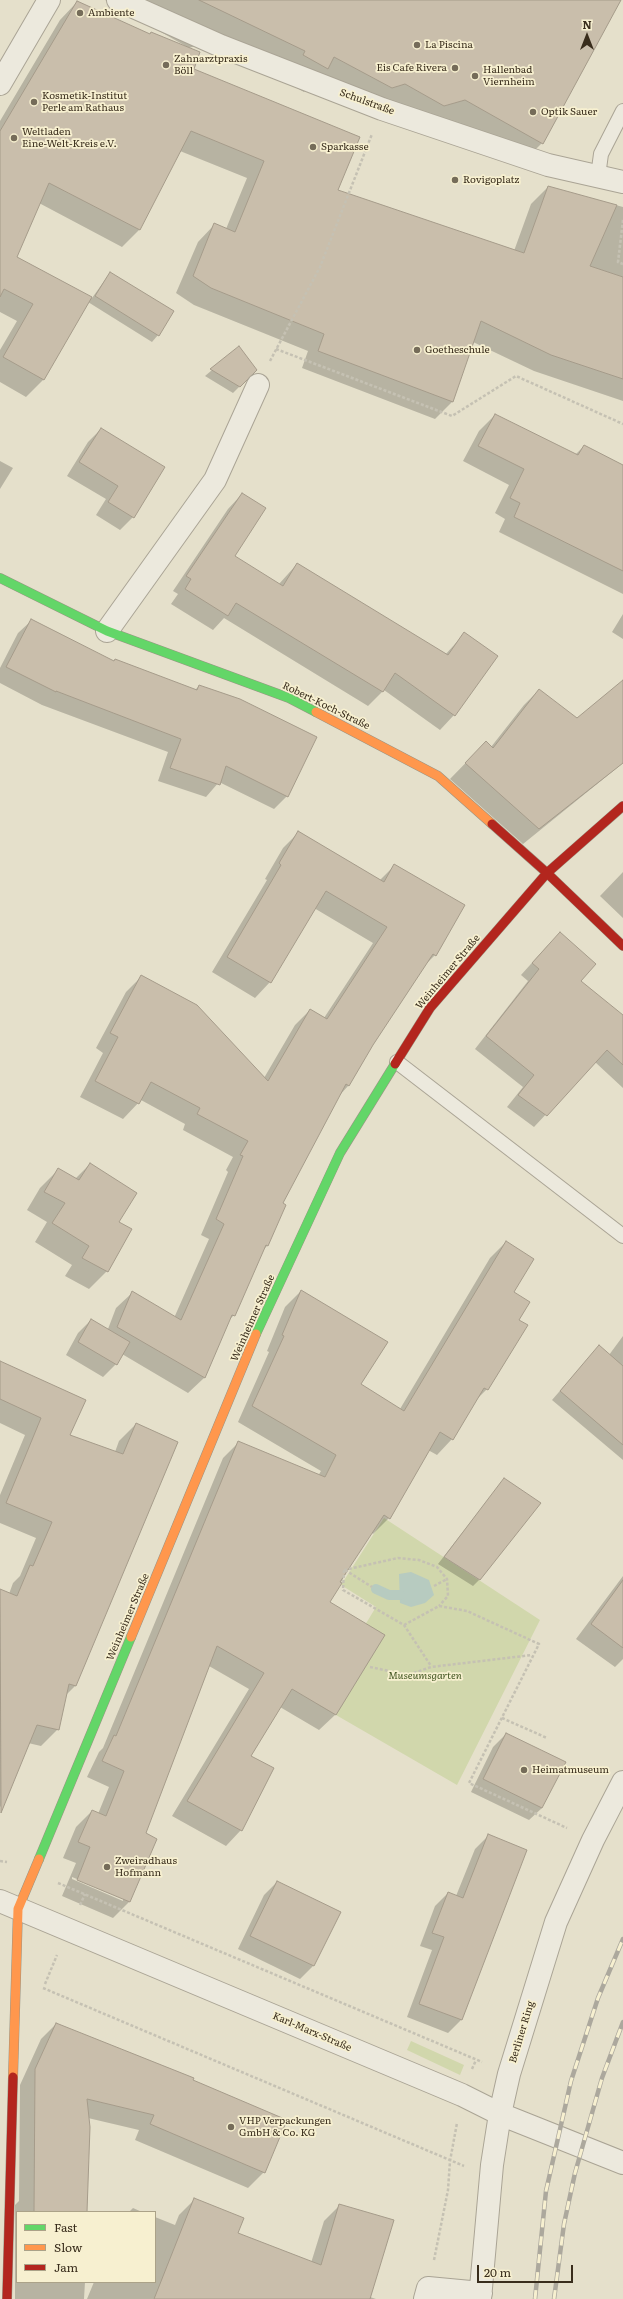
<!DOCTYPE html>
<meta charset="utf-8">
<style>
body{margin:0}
#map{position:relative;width:623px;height:2299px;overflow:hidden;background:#e5e0cb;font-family:Literata,serif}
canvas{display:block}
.legend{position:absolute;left:16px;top:2211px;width:140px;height:72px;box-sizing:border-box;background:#f7f0d0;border:1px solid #aba288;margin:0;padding:5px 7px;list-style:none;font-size:12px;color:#392d1c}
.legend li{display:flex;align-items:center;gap:8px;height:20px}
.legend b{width:20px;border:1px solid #aba288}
.north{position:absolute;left:567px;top:16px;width:40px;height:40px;-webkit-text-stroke:3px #f7f0d0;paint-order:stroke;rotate:0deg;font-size:11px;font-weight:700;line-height:16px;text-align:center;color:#392d1c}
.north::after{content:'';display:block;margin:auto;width:14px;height:18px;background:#392d1c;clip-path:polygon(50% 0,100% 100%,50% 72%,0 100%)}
.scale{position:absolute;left:477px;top:2265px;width:96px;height:18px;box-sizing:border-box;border:2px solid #392d1c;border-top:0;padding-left:5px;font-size:12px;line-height:14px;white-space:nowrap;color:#392d1c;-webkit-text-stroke:3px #f7f0d0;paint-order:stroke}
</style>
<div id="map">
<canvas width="623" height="2299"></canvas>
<ul class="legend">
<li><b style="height:5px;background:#63d668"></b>Fast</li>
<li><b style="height:5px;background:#ff974d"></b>Slow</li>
<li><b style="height:5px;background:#b3261e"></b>Jam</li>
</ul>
<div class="north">N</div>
<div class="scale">20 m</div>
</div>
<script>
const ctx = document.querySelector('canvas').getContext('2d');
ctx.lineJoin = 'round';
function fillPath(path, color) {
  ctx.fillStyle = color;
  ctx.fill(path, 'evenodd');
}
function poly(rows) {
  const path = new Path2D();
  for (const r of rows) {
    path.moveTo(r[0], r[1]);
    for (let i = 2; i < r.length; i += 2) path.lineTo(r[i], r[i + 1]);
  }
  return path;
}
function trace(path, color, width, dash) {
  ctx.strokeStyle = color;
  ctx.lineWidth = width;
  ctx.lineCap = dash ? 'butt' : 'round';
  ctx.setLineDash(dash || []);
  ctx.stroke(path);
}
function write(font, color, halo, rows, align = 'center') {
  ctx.font = font + ' Literata,serif';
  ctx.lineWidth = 3.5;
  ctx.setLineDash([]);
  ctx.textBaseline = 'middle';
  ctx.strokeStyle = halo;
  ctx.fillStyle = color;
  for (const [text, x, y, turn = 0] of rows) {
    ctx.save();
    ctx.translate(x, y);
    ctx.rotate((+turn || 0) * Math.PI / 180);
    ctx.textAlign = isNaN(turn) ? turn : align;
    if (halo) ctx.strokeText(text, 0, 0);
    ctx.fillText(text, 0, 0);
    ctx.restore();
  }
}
fillPath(poly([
 [384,1518,540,1620,457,1785,317,1704,376,1607,341,1585],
 [411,2041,464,2065,460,2075,407,2050]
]), '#d1d7ac');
fillPath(poly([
 [411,1572,429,1580,434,1595,425,1603,411,1607,400,1603,399,1574]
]), '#b7cbc0');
fillPath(poly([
 [105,0,620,0,542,143,518,167,441,123,314,82,304,92,212,41,189,48],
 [77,2,192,69,337,191,514,251,531,204,548,187,623,207,623,401,534,371,473,342,452,402,435,419,302,368,308,351,194,305,176,293,198,242,215,224,226,229,247,178,180,151,139,230,122,247,39,203,16,258,92,298,110,273,158,335,152,342,88,302,43,380,26,397,0,382,0,350,17,321,0,312,0,121,60,20],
 [239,347,256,370,233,393,205,376],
 [495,415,575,455,584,446,623,465,623,594,499,532,505,519,495,513,509,485,463,461,479,431],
 [101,429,133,517,120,530,96,515,106,499,67,476,88,442],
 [0,461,13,468,0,489],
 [242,494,234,556,279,584,297,564,445,655,464,634,454,715,440,730,384,690,368,706,224,618,213,630,171,604,178,594,173,591,228,509],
 [623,614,623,639,612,632],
 [31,621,113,662,115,660,195,690,199,686,287,796,274,809,219,782,206,797,158,781,168,752,42,705,0,683,0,668,18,633],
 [623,686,623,763,523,844,450,779,486,742,491,747,524,705,539,690,577,720],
 [299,832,380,880,395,865,435,955,424,966,372,1045,348,1086,339,1096,281,1204,284,1205,267,1246,263,1250,234,1315,228,1321,204,1378,188,1393,122,1354,116,1364,103,1377,66,1355,78,1333,91,1320,108,1329,116,1308,132,1293,174,1318,209,1239,201,1235,228,1172,226,1170,233,1157,183,1130,185,1124,141,1100,123,1119,80,1097,103,1053,96,1048,126,992,142,976,264,1078,295,1025,310,1010,324,1018,373,943,314,908,270,982,255,998,212,972,267,880,265,879,283,848],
 [623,872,623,918,600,896],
 [548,945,580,981,623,1016,623,1088,595,1062,534,1127,507,1107,523,1087,475,1049,528,981,521,975],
 [90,1164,118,1222,131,1229,107,1271,89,1289,65,1276,72,1265,35,1242,47,1222,27,1210,40,1188,58,1170,75,1179],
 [506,1242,518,1320,487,1389,475,1401,452,1439,437,1455,428,1450,389,1518,373,1534,371,1532,329,1602,383,1636,335,1715,319,1730,280,1707,250,1757,241,1830,226,1846,172,1816,249,1689,209,1666,145,1834,155,1839,129,1902,113,1918,62,1896,76,1863,63,1858,76,1827,92,1811,98,1814,109,1787,87,1777,99,1752,103,1748,223,1458,238,1443,318,1476,321,1471,238,1422,269,1352,267,1351,285,1307,301,1291,359,1384,400,1409,490,1258],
 [72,1877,123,1898,123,1901,72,1879],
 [623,1336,623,1460,552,1400,591,1355,609,1355],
 [0,1362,69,1435,115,1452,119,1441,136,1424,177,1442,75,1686,65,1696,58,1729,41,1746,28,1743,4,1803,0,1807,0,1590,9,1594,13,1583,20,1576,36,1538,0,1523,0,1495,25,1435,0,1423],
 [504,1479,480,1579,473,1586,438,1564],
 [623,1576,623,1659,615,1667,576,1639],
 [506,1734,542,1808,529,1820,471,1792,493,1747],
 [488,1836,526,1851,461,2020,448,2033,407,2017,432,1950,420,1946,435,1906,448,1893,456,1896,475,1849],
 [277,1882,339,1912,313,1966,300,1979,238,1949,264,1895],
 [56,2024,193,2078,192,2080,286,2121,264,2172,248,2188,135,2140,139,2130,88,2118,86,2212,17,2212,17,2282,85,2282,84,2299,15,2299,15,2205,19,2201,20,2085,41,2039],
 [195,2199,236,2233,311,2263,324,2221,340,2205,370,2297,376,2299,87,2299,94,2282,155,2282,155,2217,175,2225,179,2215],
 [133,2208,142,2212,129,2212]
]), '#0003');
trace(poly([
 [376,1589,389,1595,400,1595]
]), '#b7cbc0', 10);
const building = poly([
 [199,0,621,0,543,144,465,100,444,106,405,84,392,88,334,57,328,69,303,55,305,51,199,0],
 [77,1,150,34,151,32,200,52,194,69,360,137,338,190,524,253,548,186,617,205,590,266,623,277,623,379,551,355,481,321,453,402,318,351,324,334,211,288,193,276,214,223,235,232,264,161,191,131,140,230,49,183,17,257,92,297,44,380,3,357,33,304,4,289,0,297,0,131,77,1],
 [110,272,174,311,159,336,95,296,110,272],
 [239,346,257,370,240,387,210,369,239,346],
 [495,414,578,455,584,445,623,465,623,571,514,517,520,503,510,498,524,469,478,446,495,414],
 [101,428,165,467,134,518,108,502,118,486,79,462,101,428],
 [242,493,266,508,235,556,283,586,297,563,448,655,464,632,498,656,455,716,395,673,383,692,236,603,228,616,185,589,191,579,186,576,242,493],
 [31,619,114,661,115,659,197,690,199,685,240,699,317,737,288,797,226,766,220,785,170,768,181,739,56,691,56,692,6,667,31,619],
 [623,680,623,763,539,829,465,763,486,741,493,748,539,689,577,718,623,680],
 [298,831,384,882,394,864,465,905,436,956,433,954,373,1045,349,1086,346,1084,283,1203,286,1205,268,1246,266,1245,235,1316,232,1315,205,1378,117,1327,132,1291,181,1320,224,1224,216,1219,243,1156,240,1155,248,1141,197,1114,200,1108,151,1082,139,1104,95,1081,118,1037,110,1033,141,975,197,1005,268,1081,310,1009,327,1019,387,927,326,891,271,983,227,957,281,865,279,863,298,831],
 [560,932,596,964,581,981,623,1015,623,1065,607,1050,547,1116,518,1095,534,1075,486,1036,539,969,532,963,560,932],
 [90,1163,137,1193,119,1222,132,1229,108,1272,82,1258,89,1246,52,1223,65,1203,44,1192,58,1168,79,1180,90,1163],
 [506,1241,534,1259,514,1292,530,1302,519,1320,528,1325,488,1390,484,1388,453,1440,440,1432,390,1519,384,1515,340,1582,342,1583,330,1602,385,1635,336,1715,292,1689,251,1756,274,1768,242,1831,187,1801,264,1673,217,1646,146,1833,157,1839,130,1902,77,1880,90,1847,78,1842,92,1810,106,1816,124,1771,102,1761,114,1735,116,1736,238,1441,325,1477,336,1455,252,1406,284,1336,282,1335,301,1290,388,1342,361,1384,404,1411,506,1241],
 [91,1319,130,1342,117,1365,78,1342,91,1319],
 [599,1345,623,1366,623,1445,560,1391,599,1345],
 [0,1361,86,1400,70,1435,123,1454,136,1423,178,1442,76,1686,69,1684,59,1730,37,1725,1,1813,0,1589,17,1596,30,1565,33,1566,52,1522,6,1503,41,1418,0,1399,0,1361],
 [504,1478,541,1503,480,1580,444,1557,504,1478],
 [623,1580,623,1648,591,1624,623,1580],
 [506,1733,566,1762,542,1808,483,1779,506,1733],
 [488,1834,527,1850,462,2020,419,2004,444,1937,432,1933,448,1892,463,1898,488,1834],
 [277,1881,341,1912,314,1966,250,1936,277,1881],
 [56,2023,194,2078,193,2080,287,2120,265,2173,150,2124,154,2115,87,2099,90,2127,87,2212,34,2212,35,2069,56,2023],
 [194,2198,244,2218,238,2233,321,2265,339,2204,394,2220,370,2299,154,2299,194,2198]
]);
fillPath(building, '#c9beab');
trace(building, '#a59b8a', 1);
const lane = poly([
 [598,176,601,154,623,111],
 [397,1062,623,1236]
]);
const street = poly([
 [118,0,221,46,382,109,548,165,623,182],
 [0,84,49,0],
 [107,631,215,480,258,385],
 [0,1901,462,2095,500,2114,623,2163],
 [425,2299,428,2288,481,2293],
 [480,2299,492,2165,500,2114,509,2074,556,1922,593,1840,623,1782]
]);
const fast = poly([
 [0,578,107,631,289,698,316,712],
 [256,1334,340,1153,395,1064],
 [39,1859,131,1637]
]);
const slow = poly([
 [316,712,438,776,492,824],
 [131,1637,256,1334],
 [13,2077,18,1909,39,1859]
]);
const jam = poly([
 [492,824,547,873,623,946],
 [395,1064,430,1008,547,873,623,806],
 [7,2299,13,2077]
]);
trace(lane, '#aaa495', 16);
trace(street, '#aaa495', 24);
trace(fast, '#9a9484', 10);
trace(slow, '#9a9484', 10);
trace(jam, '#9a9484', 10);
trace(poly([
 [623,220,618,262,623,264],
 [276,349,452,416,516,376,623,424],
 [270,361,320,267,372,134],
 [344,1570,398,1558,419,1560,437,1567,447,1579,448,1596,439,1606],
 [344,1570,343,1590,404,1625,431,1666],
 [345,1570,372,1587],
 [434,1586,447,1579],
 [404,1625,439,1606,467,1611,539,1644,469,1783,567,1828],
 [370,1667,408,1675,431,1667,532,1655],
 [502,1718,547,1738],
 [0,1861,7,1862],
 [58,1883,482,2062],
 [80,1905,85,1894],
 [45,1984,57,1955],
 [43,1988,464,2166],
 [472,2069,476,2060],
 [434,2260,448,2190,450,2161,457,2123]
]), '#c5c1b3', 2.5, [3, 2]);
trace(lane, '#ece9dd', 14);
trace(street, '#ece9dd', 22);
trace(fast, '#63d668', 9);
trace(slow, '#ff974d', 9);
trace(jam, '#b3261e', 9);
const rail = poly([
 [535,2299,546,2191,571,2081,598,1998,623,1939],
 [554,2299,564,2224,575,2173,602,2078,623,2022]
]);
trace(rail, '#aca89d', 4.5);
trace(rail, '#f7f0d0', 3, [9]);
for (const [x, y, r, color] of [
 [80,13,4,"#756c59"],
 [417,45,4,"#756c59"],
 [166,65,4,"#756c59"],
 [455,68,4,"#756c59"],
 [475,76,4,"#756c59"],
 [34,102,4,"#756c59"],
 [533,112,4,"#756c59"],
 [14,138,4,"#756c59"],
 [313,147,4,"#756c59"],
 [455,180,4,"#756c59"],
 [417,350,4,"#756c59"],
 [524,1770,4,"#756c59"],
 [107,1867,4,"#756c59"],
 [231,2127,4,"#756c59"]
]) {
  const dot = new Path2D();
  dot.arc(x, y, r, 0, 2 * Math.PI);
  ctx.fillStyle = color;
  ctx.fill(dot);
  trace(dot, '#f7f0d0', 1.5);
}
write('10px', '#392d1c', '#f7f0d0', [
 ["Ambiente",88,13],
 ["La Piscina",425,45],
 ["Zahnarztpraxis",174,59],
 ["Böll",174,71],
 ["Eis Cafe Rivera",447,68,"right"],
 ["Hallenbad",483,70],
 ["Viernheim",483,82],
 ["Kosmetik-Institut",42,96],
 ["Perle am Rathaus",42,108],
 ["Optik Sauer",541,112],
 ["Weltladen",22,132],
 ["Eine-Welt-Kreis e.V.",22,144],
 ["Sparkasse",321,147],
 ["Rovigoplatz",463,180],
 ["Goetheschule",425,350],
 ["Heimatmuseum",532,1770],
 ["Zweiradhaus",115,1861],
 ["Hofmann",115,1873],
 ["VHP Verpackungen",239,2121],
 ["GmbH & Co. KG",239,2133]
], 'left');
write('10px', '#392d1c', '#f7f0d0', [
 ["Schulstraße",367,102,20],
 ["Robert-Koch-Straße",326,706,26],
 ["Weinheimer Straße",448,972,-50],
 ["Weinheimer Straße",253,1318,-66],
 ["Weinheimer Straße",128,1617,-67],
 ["Karl-Marx-Straße",312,2032,23],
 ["Berliner Ring",522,2032,-73]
]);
write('italic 10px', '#435622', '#f7f0d0', [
 ["Museumsgarten",425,1676]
]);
</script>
